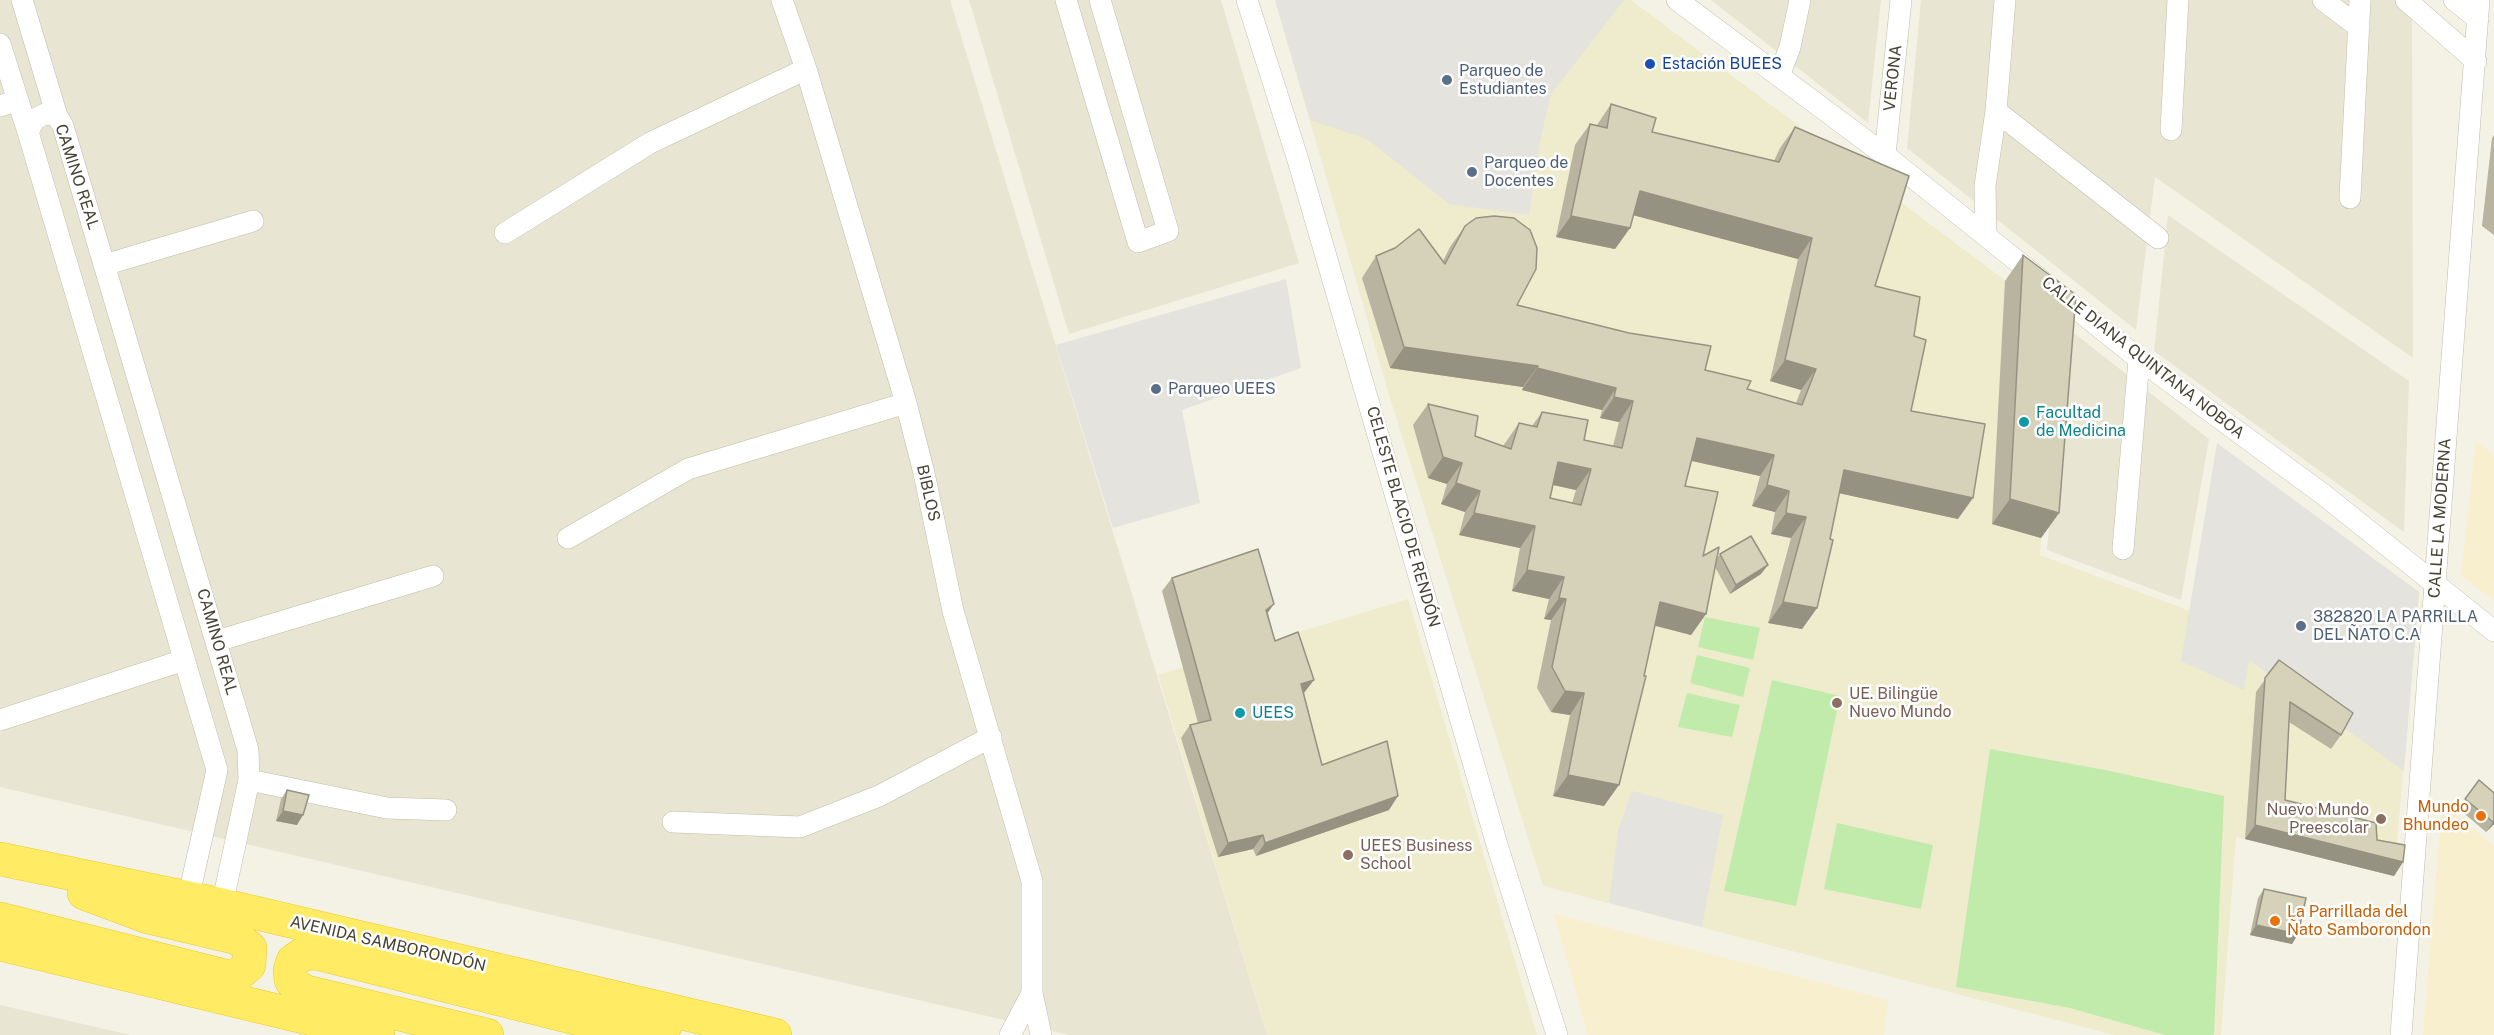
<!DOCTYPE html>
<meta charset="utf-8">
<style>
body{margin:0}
canvas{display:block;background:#f4f2e5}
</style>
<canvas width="2494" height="1035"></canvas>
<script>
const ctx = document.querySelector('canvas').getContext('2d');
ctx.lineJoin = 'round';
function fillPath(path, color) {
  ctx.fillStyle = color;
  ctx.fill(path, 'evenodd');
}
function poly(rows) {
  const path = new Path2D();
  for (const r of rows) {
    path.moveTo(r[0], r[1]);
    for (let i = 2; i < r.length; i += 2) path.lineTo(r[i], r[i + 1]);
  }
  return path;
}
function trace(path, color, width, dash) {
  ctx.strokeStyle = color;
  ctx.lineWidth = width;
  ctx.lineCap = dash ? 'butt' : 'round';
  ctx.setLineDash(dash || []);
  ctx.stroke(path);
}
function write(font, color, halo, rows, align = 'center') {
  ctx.font = font + ' "Public Sans",sans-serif';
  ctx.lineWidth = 5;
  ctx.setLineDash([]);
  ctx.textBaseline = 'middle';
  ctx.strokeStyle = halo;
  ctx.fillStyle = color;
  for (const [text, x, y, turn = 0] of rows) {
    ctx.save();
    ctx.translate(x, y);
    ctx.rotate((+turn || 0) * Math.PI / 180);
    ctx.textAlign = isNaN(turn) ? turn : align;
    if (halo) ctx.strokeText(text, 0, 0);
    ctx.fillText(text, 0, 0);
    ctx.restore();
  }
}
fillPath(poly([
 [0,0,950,0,1267,1035,1069,1035,0,787],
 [969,0,1221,0,1299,263,1069,334],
 [1711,0,1881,0,1868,123],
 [1921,0,2412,0,2413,358,2155,177,2136,330,1907,148],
 [2168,215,2409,381,2404,532,2154,351],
 [2065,326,2209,439,2181,600,2047,550],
 [0,1005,131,1035,0,1035]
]), '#e8e6d2');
fillPath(poly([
 [2476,440,2494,456,2494,600,2461,576],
 [2442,803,2494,846,2494,1035,2423,1035],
 [1554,914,1888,1000,1884,1035,1588,1035]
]), '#f8efce');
fillPath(poly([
 [1275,0,1631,0,2058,320,2040,555,2190,611,2419,592,2394,876,2236,837,2221,1035,2114,1035,1543,886,1389,395],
 [1408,599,1537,1035,1267,1035,1158,675]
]), '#eeeccd');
fillPath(poly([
 [1705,617,1760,628,1753,660,1698,647],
 [1697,655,1750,668,1743,697,1690,683],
 [1772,680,1840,696,1796,906,1724,891],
 [1687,693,1740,705,1732,737,1678,727],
 [1990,749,2105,770,2224,796,2214,1035,2165,1035,2070,1008,1956,987],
 [1837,823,1933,845,1921,909,1824,889]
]), '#c0ebaa');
fillPath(poly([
 [1275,0,1624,0,1551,94,1540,141,1529,215,1449,204,1367,139,1310,120],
 [1286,279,1301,368,1182,410,1200,503,1113,528,1056,345],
 [2217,443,2419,592,2404,771,2249,660,2244,690,2181,661],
 [1632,791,1723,815,1702,927,1609,903,1618,831]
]), '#e4e3dd');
const street = poly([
 [22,0,57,116],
 [782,0,806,69,906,403,924,473,953,611,1032,881,1032,993],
 [1066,0,1138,242,1168,231,1100,0],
 [1247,0,1298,160,1498,848,1557,1035],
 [1677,0,1885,155,2139,359,2324,495,2494,631],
 [2323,0,2359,27],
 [2406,0,2476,61],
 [2454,0,2478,19],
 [0,44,28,132],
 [1779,76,1790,47,1800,0],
 [0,106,18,100],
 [1996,111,2158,238],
 [2171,130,2178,0],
 [1885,155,1901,0],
 [2350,198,2360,0],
 [505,233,650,143,806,69],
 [1986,235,1985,186,1996,111,2005,0],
 [104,265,253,221],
 [568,538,688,469,906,403],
 [2123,549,2139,359],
 [217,641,433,576],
 [0,720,184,660],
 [249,780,387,808,446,810],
 [673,822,800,827,879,796,991,737],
 [188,899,217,770,28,132,35,119,45,114,57,116,63,126,248,750,249,780,222,905],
 [1010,1035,1032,993,1041,1035],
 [2401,1035,2479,0]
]);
const highway = poly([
 [0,859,222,905,775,1035],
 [0,919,229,977,237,976,249,965,250,948,237,938,148,917,84,893],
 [0,944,378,1035],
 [487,1035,307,992,296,987,291,980,290,970,293,961,303,954,316,953,583,1020,665,1026]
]);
trace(street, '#c0bda7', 22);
trace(highway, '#e9cb2a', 34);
trace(street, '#fff', 21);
trace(highway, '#ffec64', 33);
fillPath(poly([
 [1611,104,1652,132,1774,161,1780,148,1795,127,1875,286,1914,336,1911,411,1958,519,1839,493,1817,608,1802,629,1768,623,1791,538,1771,534,1775,512,1752,506,1760,476,1692,461,1685,486,1703,556,1717,558,1720,554,1761,574,1730,594,1715,567,1706,614,1691,635,1655,626,1604,806,1553,796,1570,715,1551,712,1537,688,1551,620,1544,619,1549,599,1512,591,1520,548,1459,535,1465,512,1441,504,1447,484,1428,478,1413,425,1428,404,1475,436,1503,446,1519,423,1532,426,1542,412,1584,440,1613,446,1619,422,1600,418,1602,410,1522,390,1523,387,1390,368,1362,278,1376,256,1443,261,1450,247,1465,226,1517,305,1705,370,1747,389,1796,403,1801,390,1770,381,1798,259,1633,215,1630,228,1615,249,1556,237,1575,145,1590,124,1597,125],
 [1553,485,1576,490,1572,503,1550,498],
 [2494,135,2494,235,2482,226,2492,138],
 [2023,255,2059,513,2041,538,1992,524,2005,281],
 [1172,578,1268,613,1275,641,1304,693,1322,765,1389,810,1256,856,1253,849,1218,857,1181,738,1190,725,1198,723,1162,591],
 [2279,660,2341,735,2331,749,2289,722,2285,800,2377,840,2403,862,2394,876,2245,839,2256,692],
 [2479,780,2494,793,2494,824,2486,832,2459,809],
 [287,790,297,825,276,821,281,799],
 [2264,889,2298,934,2292,944,2250,935,2258,898]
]), '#b8b49f');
fillPath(poly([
 [1640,191,1812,238,1798,259,1625,213],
 [1571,216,1630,228,1615,249,1556,237],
 [1404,347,1538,366,1523,387,1390,368],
 [1785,360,1816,369,1801,390,1770,381],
 [1537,368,1616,388,1602,410,1522,390],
 [1614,397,1633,401,1619,422,1600,418],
 [1697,438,1774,455,1760,476,1683,459],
 [1443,457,1462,463,1447,484,1428,478],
 [1558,462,1591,469,1576,490,1544,483],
 [1844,470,1973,498,1958,519,1829,491],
 [1456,483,1480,491,1465,512,1441,504],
 [1767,485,1789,491,1775,512,1752,506],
 [2010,499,2059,513,2041,538,1992,524],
 [1474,513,1535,526,1520,548,1459,535],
 [1786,513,1806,517,1791,538,1771,534],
 [1768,565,1761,574,1730,594,1736,585],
 [1527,570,1564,577,1549,599,1512,591],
 [1559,598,1566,599,1551,620,1544,619],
 [1660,602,1706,614,1691,635,1646,623],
 [1783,602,1817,608,1802,629,1768,623],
 [1274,604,1264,618,1266,610],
 [1314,680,1304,693,1291,697,1301,684],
 [1565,691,1584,693,1570,715,1551,712],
 [1568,775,1619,785,1604,806,1553,796],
 [1398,796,1389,810,1256,856,1265,843],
 [283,811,303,815,297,825,276,821],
 [2494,821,2494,824,2486,832,2493,822],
 [2255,825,2403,862,2394,876,2245,839],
 [1263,835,1253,849,1218,857,1228,843],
 [2256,925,2298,934,2292,944,2250,935]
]), '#969282');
const building = poly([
 [1611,104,1656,118,1652,132,1779,162,1795,127,1909,176,1875,286,1920,297,1914,336,1926,340,1911,411,1985,424,1973,498,1844,470,1830,539,1833,540,1817,608,1783,602,1806,517,1786,513,1789,491,1767,485,1774,455,1697,438,1685,486,1718,492,1703,556,1719,547,1706,614,1660,602,1644,676,1646,676,1619,785,1568,775,1584,693,1565,691,1552,667,1566,599,1559,598,1564,577,1527,570,1535,526,1474,513,1480,491,1456,483,1462,463,1443,457,1428,404,1478,416,1475,436,1511,449,1519,423,1537,427,1542,412,1588,420,1584,440,1622,448,1633,401,1614,397,1616,388,1537,368,1538,366,1404,347,1376,256,1395,248,1419,229,1445,264,1465,226,1476,218,1494,216,1514,218,1530,230,1537,248,1536,269,1517,305,1629,333,1711,346,1705,370,1751,381,1747,389,1802,405,1816,369,1785,360,1812,238,1640,191,1630,228,1571,216,1590,124,1607,128,1611,104],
 [1558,462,1591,469,1581,505,1550,498,1558,462],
 [2023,255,2076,295,2059,513,2010,499,2023,255],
 [1751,536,1768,565,1736,585,1720,554,1751,536],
 [1258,549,1274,604,1266,610,1275,641,1298,632,1314,680,1301,684,1322,765,1387,741,1398,796,1265,843,1263,835,1228,843,1190,725,1211,720,1172,578,1258,549],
 [2279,660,2353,713,2341,735,2290,702,2285,800,2376,823,2377,840,2405,845,2403,862,2255,825,2265,678,2279,660],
 [2479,780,2494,793,2494,821,2493,822,2465,799,2479,780],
 [287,790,309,795,303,815,283,811,287,790],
 [2264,889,2306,898,2298,934,2256,925,2264,889]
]);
fillPath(building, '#d6d1b9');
trace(building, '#969282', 1.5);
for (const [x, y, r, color] of [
 [1650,64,6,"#1a4fb4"],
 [1447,80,6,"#5c6f8a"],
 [1472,172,6,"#5c6f8a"],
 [1156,389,6,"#5c6f8a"],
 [2024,422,6,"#0f9aa8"],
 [2301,626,6,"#5c6f8a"],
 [1837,703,6,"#8d6e63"],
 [1240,713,6,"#0f9aa8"],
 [2481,816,6,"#e8710a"],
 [2381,819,6,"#8d6e63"],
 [1348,855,6,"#8d6e63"],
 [2275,921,6,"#e8710a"]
]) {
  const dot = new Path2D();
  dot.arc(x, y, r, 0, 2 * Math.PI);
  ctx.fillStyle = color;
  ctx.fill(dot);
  trace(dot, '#fff', 2);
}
write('16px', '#164399', '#fff', [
 ["Estación BUEES",1662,64]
], 'left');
write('16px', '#4e5e75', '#fff', [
 ["Parqueo de",1459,71],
 ["Estudiantes",1459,89],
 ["Parqueo de",1484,163],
 ["Docentes",1484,181],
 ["Parqueo UEES",1168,389],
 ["382820 LA PARRILLA",2313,617],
 ["DEL ÑATO C.A",2313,635]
], 'left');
write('16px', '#474334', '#fff', [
 ["VERONA",1893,78,-84],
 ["CAMINO REAL",77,177,72],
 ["CALLE DIANA QUINTANA NOBOA",2143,358,38],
 ["BIBLOS",928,493,77],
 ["CELESTE BLACIO DE RENDÓN",1403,517,74],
 ["CALLE LA MODERNA",2440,518,-86],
 ["CAMINO REAL",217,642,74],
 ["AVENIDA SAMBORONDÓN",388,944,13]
]);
write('16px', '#0d838f', '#fff', [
 ["Facultad",2036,413],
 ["de Medicina",2036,431],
 ["UEES",1252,713]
], 'left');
write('16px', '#785e54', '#fff', [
 ["UE. Bilingüe",1849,694],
 ["Nuevo Mundo",1849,712],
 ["Nuevo Mundo",2369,810,"right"],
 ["Preescolar",2369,828,"right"],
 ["UEES Business",1360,846],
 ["School",1360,864]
], 'left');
write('16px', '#c56008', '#fff', [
 ["Mundo",2469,807],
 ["Bhundeo",2469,825],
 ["La Parrillada del",2287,912,"left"],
 ["Ñato Samborondon",2287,930,"left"]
], 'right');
</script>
